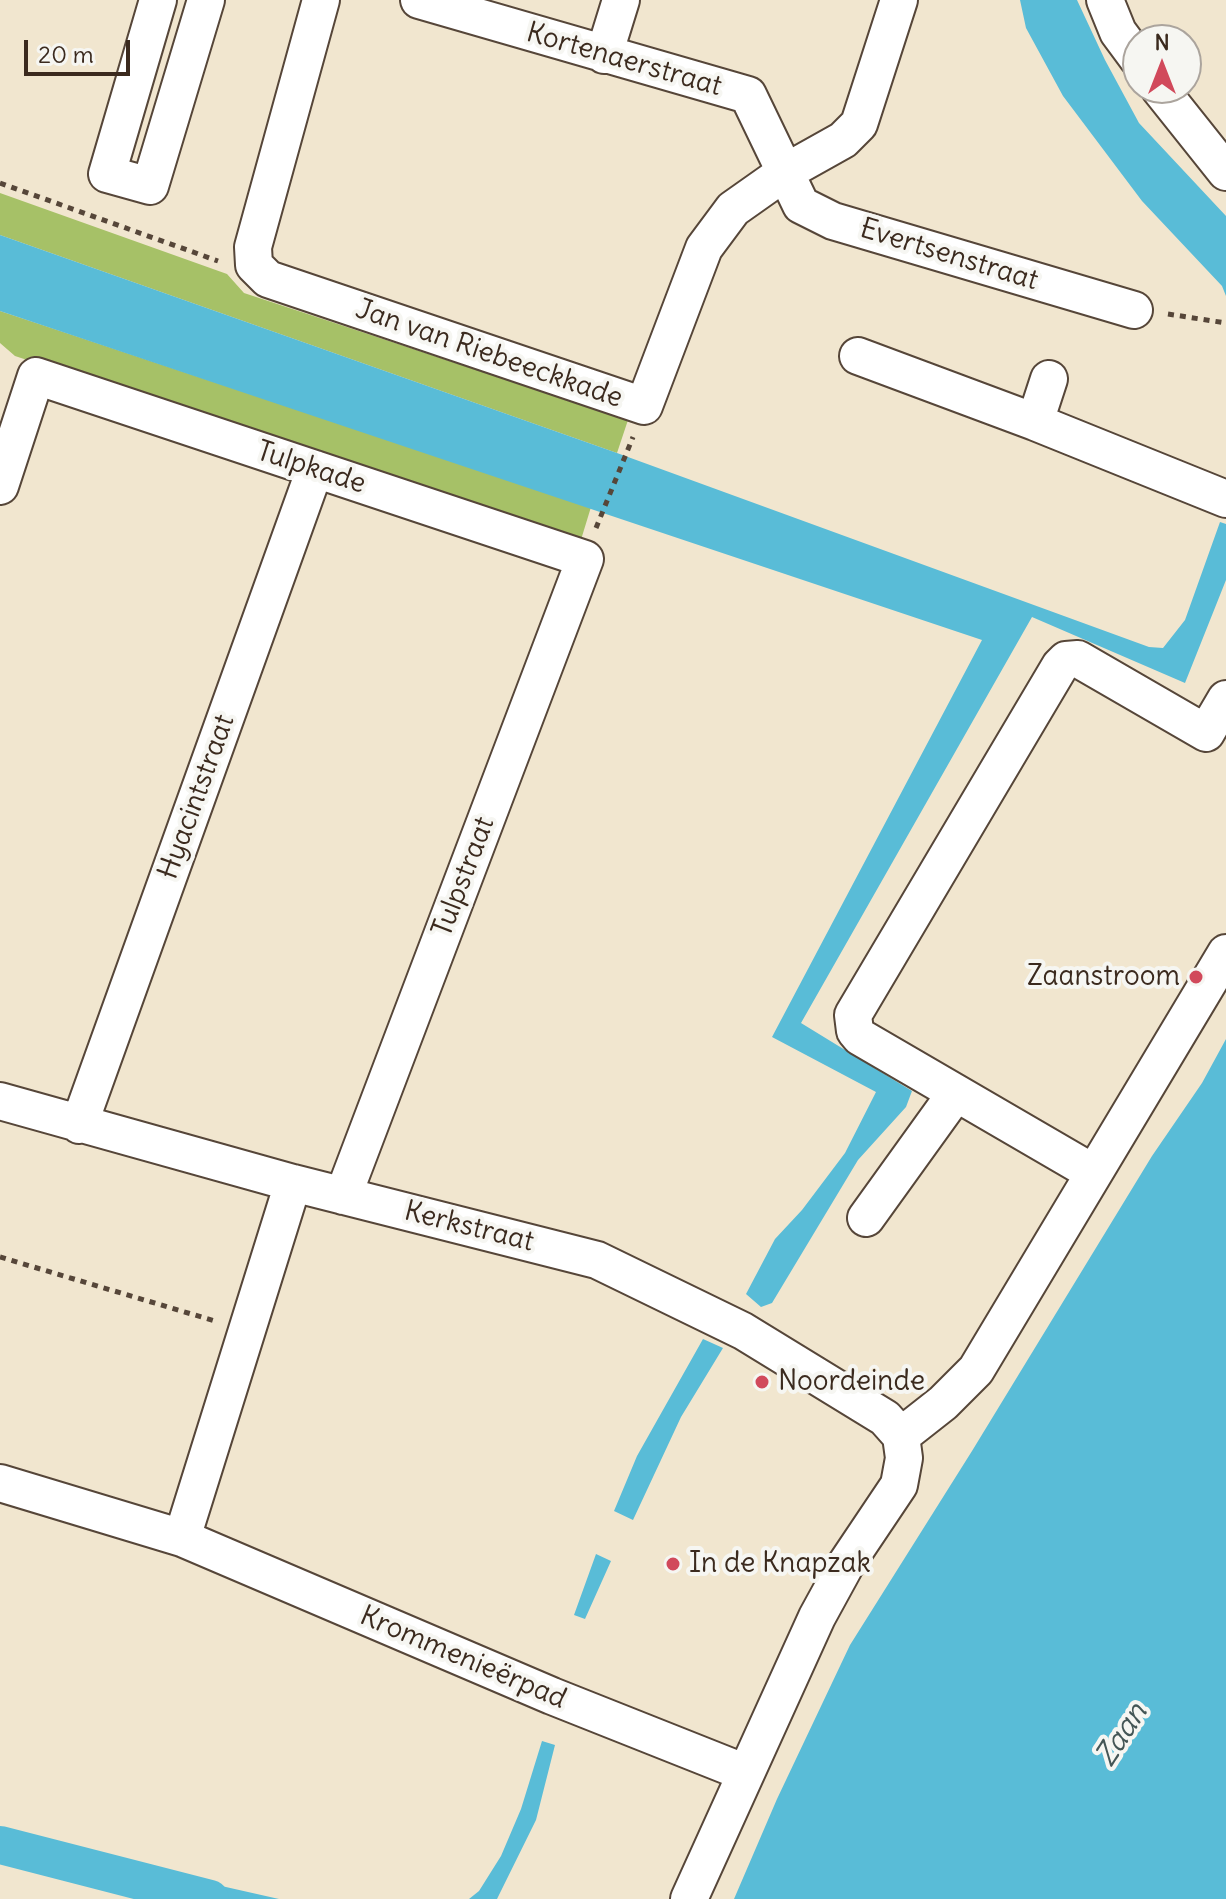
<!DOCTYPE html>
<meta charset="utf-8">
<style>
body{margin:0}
#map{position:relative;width:1226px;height:1899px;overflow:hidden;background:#f1e6cf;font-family:Delius,sans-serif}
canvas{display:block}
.north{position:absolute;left:1122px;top:24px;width:80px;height:80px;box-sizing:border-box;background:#f6f6f2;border:2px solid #aba49d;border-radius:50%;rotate:0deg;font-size:22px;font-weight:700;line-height:32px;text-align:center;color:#3b2a1e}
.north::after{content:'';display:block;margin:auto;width:28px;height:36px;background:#d1495b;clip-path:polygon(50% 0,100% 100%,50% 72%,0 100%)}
.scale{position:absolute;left:24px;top:40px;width:106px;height:36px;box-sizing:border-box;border:4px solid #3b2a1e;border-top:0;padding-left:10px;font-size:24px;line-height:28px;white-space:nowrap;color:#3b2a1e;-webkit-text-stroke:6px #f6f6f2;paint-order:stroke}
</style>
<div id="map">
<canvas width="1226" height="1899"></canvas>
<div class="north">N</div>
<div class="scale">20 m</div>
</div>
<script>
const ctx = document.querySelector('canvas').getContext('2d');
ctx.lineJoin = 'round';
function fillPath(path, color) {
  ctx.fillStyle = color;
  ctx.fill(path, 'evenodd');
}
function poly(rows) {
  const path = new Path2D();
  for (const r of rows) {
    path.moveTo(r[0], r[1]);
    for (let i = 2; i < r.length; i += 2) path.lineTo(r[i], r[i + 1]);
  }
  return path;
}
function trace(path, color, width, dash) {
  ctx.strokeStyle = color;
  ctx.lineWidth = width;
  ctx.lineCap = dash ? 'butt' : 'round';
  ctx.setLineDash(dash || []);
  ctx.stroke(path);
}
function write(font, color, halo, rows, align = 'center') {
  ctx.font = font + ' Delius,sans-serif';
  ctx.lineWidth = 8;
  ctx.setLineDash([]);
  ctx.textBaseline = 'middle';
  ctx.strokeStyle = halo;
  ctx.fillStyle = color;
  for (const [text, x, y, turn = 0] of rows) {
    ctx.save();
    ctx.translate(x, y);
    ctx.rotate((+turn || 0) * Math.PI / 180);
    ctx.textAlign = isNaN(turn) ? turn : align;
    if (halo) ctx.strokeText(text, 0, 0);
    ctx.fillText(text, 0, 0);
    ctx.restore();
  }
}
fillPath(poly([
 [0,193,227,274,244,293,628,420,617,453,0,235],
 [0,311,591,507,580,543,15,356,0,343]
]), '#a6c167');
fillPath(poly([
 [1020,0,1077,0,1105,60,1139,123,1226,216,1226,296,1222,286,1142,201,1063,96,1026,28],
 [0,235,617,453,1149,647,1163,648,1185,620,1220,522,1226,524,1226,580,1185,683,1032,617,801,1023,912,1091,906,1107,858,1160,772,1303,761,1307,746,1294,775,1239,802,1210,845,1153,876,1092,772,1037,982,640,0,311],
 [1226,1039,1226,1899,734,1899,777,1799,850,1645,972,1451,1152,1156,1202,1083],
 [703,1339,723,1348,681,1417,633,1520,614,1511,637,1456],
 [596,1554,611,1561,585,1619,574,1615],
 [542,1741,555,1745,536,1820,497,1899,469,1899,479,1891,501,1856,521,1809],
 [0,1830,93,1855,89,1881,0,1857],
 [155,1871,279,1899,173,1899,147,1893]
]), '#59bcd7');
trace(poly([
 [0,1845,210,1899]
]), '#59bcd7', 38);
const minor = poly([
 [158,0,107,174,150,186,206,0],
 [321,0,253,247,254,265,268,279,644,406,704,248,733,209,784,173,843,140,859,124,899,0],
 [419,0,748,95,801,205,833,221,1134,310],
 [1105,0,1118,32,1138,59],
 [604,55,621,0],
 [1159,88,1226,172],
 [858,356,1035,422,1226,499],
 [1035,422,1049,379],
 [0,486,36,376,585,559,343,1196],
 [0,1101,293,1183,597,1260,743,1331,885,1418,901,1436],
 [79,1125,315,469],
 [1092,1172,860,1037,855,1031,853,1015,1060,666,1066,660,1078,659,1206,733,1226,699],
 [866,1218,956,1093],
 [901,1436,943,1403,976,1370,1226,953],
 [0,1483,182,1538,552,1696,746,1773],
 [182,1538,293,1183],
 [689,1899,817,1617,846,1564,899,1485,904,1458,901,1436]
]);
trace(minor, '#564639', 40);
trace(poly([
 [0,183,218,261],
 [1168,314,1226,323],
 [596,528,633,437],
 [0,1257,215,1321]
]), '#564639', 5, [6, 6]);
trace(minor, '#fff', 36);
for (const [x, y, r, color] of [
 [1196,977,8,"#d1495b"],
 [762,1382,8,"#d1495b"],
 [673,1564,8,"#d1495b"]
]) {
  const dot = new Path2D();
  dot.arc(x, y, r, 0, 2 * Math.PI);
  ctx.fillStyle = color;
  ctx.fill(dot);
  trace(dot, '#f6f6f2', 3);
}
write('28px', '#3b2a1e', '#f6f6f2', [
 ["Kortenaerstraat",624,60,16],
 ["Evertsenstraat",949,255,17],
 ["Jan van Riebeeckkade",489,354,19],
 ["Tulpkade",311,468,18],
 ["Hyacintstraat",197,797,-70],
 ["Tulpstraat",464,877,-69],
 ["Kerkstraat",469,1227,14],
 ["Krommenieërpad",463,1658,23]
]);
write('28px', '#3b2a1e', '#f6f6f2', [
 ["Zaanstroom",1180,977,"right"],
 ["Noordeinde",778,1382],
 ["In de Knapzak",689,1564]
], 'left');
write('italic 30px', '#445656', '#f6f6f2', [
 ["Zaan",1122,1735,-57]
]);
</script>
